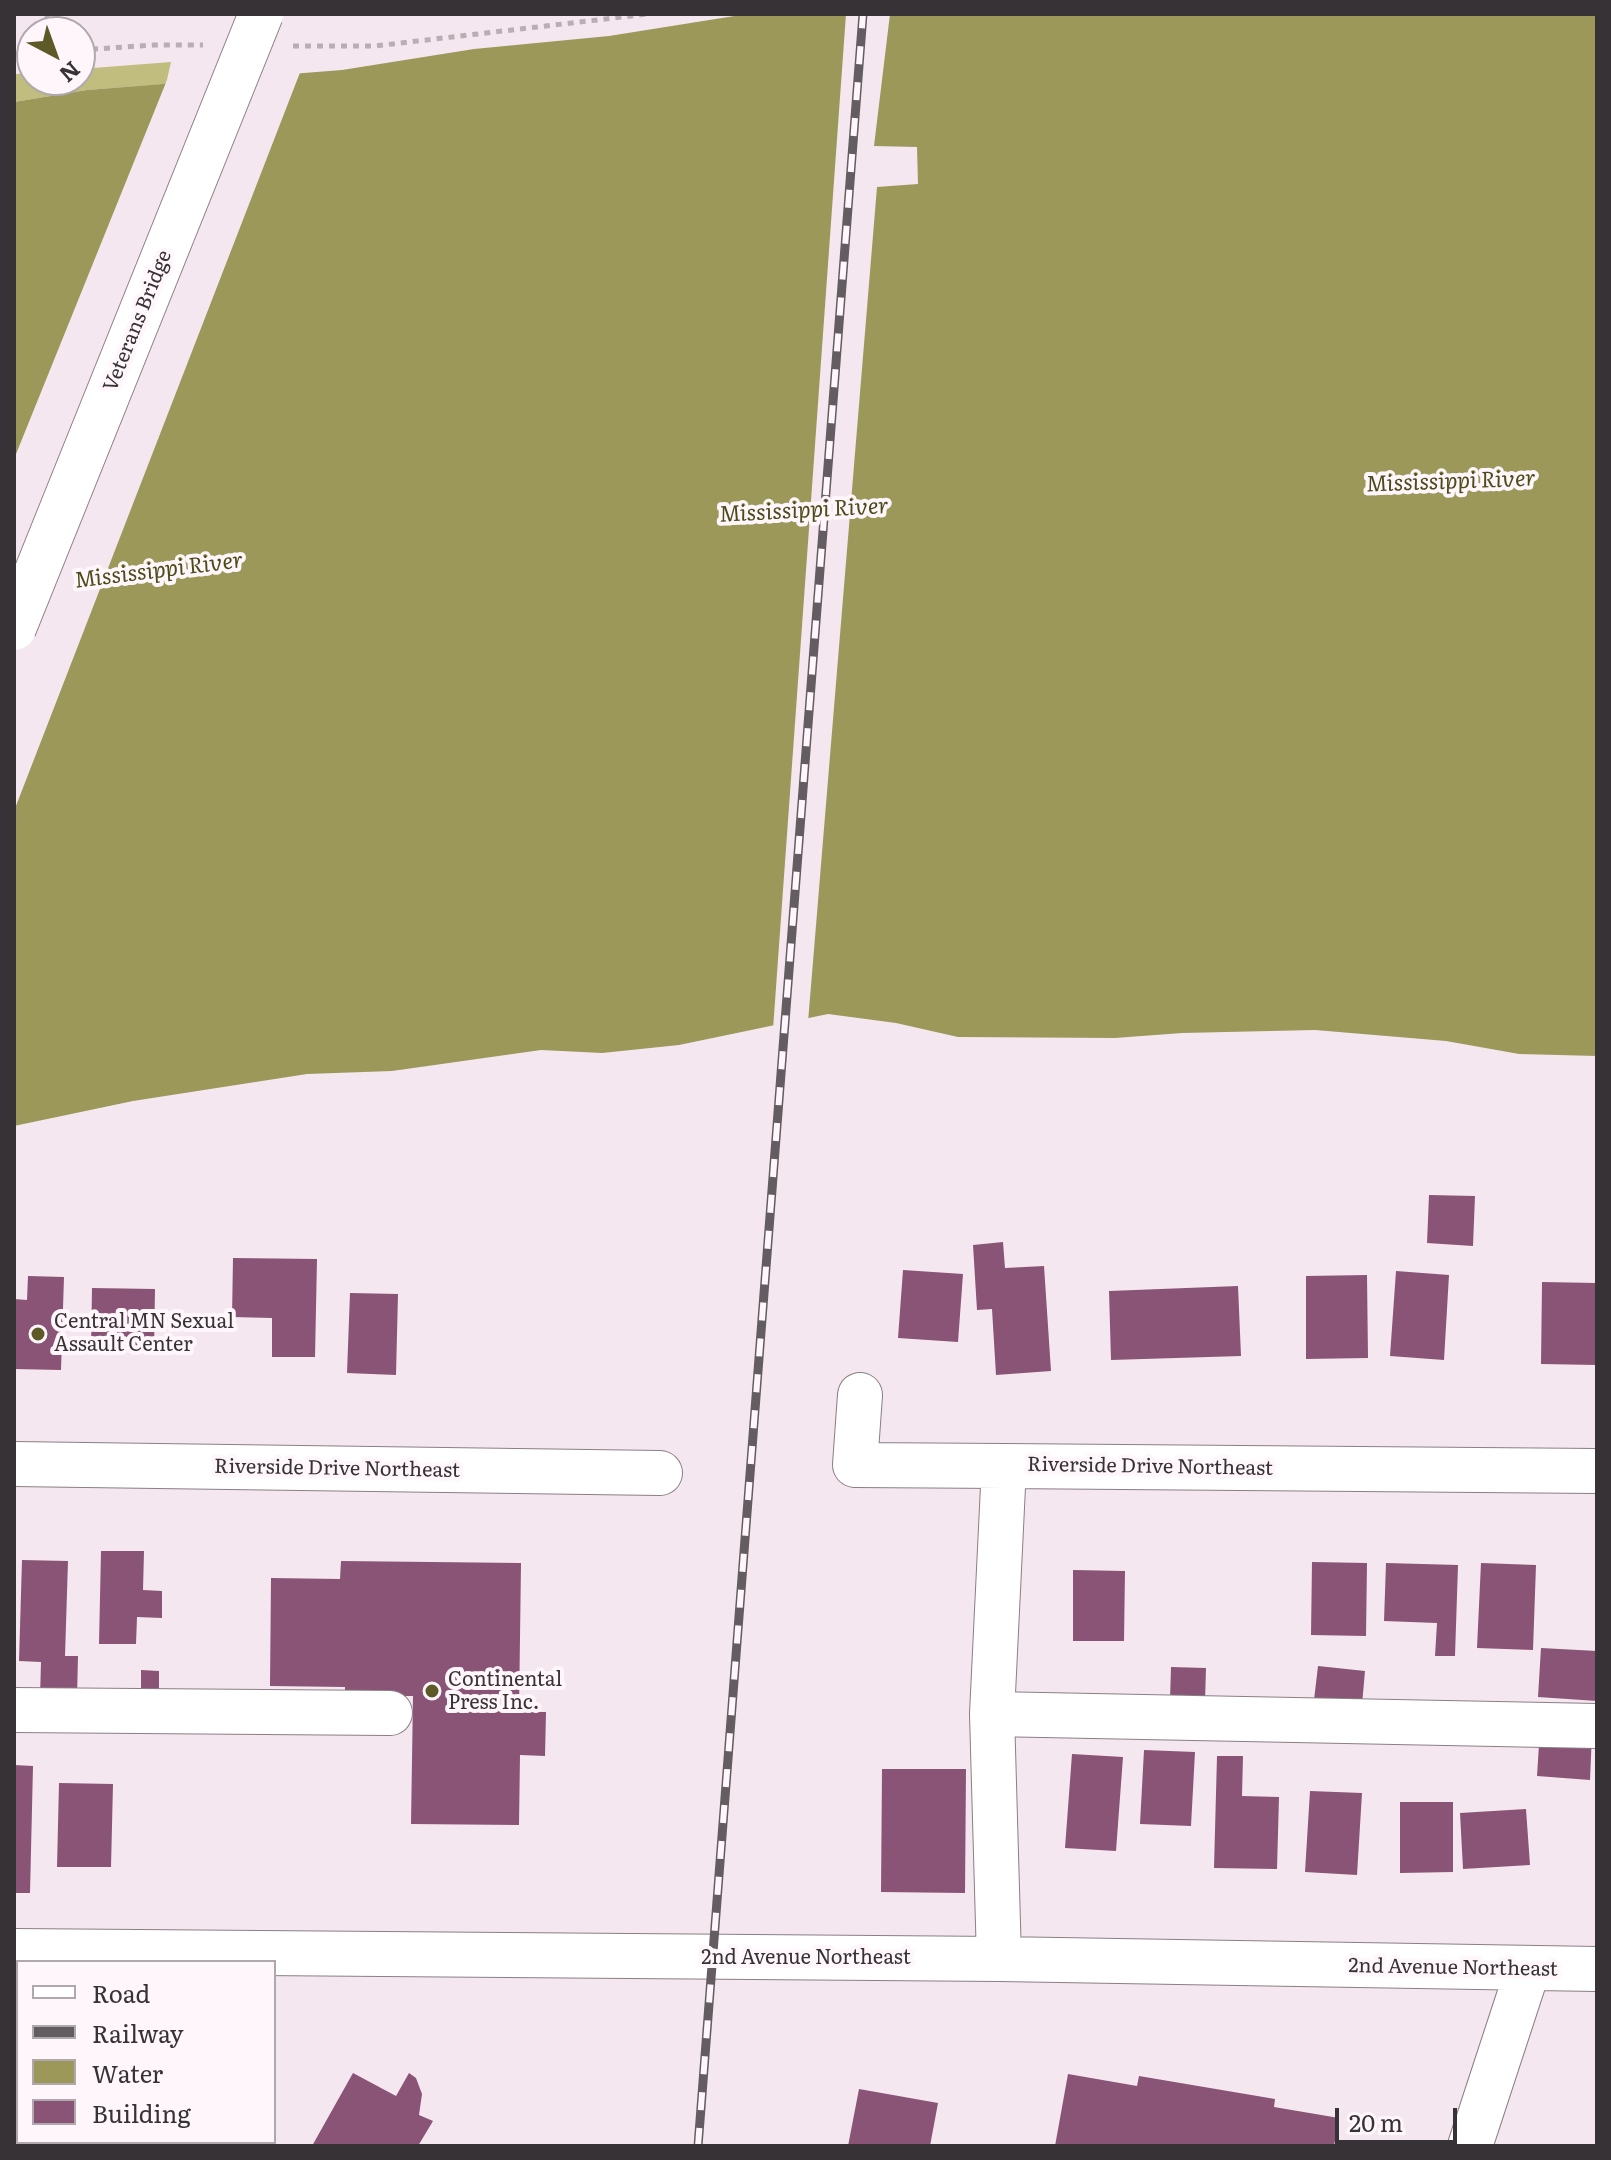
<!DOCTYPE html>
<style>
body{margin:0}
#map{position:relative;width:1611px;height:2160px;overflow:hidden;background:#f5e7ef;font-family:Literata,serif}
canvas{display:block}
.frame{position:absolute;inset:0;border:16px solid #373235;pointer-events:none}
.legend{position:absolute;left:16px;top:1960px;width:260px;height:184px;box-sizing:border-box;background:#fff6fb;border:2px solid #afa8ac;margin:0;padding:10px 14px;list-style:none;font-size:24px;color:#373235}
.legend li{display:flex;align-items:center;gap:16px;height:40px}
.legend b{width:40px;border:2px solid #afa8ac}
.north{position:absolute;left:16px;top:16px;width:80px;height:80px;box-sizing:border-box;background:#fff6fb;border:2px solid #afa8ac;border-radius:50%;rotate:139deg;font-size:22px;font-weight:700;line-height:32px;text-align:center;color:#373235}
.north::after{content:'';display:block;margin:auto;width:28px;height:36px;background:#5d5a27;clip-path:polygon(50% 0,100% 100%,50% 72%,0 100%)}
.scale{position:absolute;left:1335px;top:2108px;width:122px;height:36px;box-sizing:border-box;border:4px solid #373235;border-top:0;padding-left:10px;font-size:24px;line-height:28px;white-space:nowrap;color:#373235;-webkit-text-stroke:6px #fff6fb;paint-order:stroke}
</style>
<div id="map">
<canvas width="1611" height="2160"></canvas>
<div class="frame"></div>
<ul class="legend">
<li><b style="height:10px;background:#fff"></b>Road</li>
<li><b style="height:10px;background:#635c60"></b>Railway</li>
<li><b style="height:22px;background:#9b985a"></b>Water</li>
<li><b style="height:22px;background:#895475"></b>Building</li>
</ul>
<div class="north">N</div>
<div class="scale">20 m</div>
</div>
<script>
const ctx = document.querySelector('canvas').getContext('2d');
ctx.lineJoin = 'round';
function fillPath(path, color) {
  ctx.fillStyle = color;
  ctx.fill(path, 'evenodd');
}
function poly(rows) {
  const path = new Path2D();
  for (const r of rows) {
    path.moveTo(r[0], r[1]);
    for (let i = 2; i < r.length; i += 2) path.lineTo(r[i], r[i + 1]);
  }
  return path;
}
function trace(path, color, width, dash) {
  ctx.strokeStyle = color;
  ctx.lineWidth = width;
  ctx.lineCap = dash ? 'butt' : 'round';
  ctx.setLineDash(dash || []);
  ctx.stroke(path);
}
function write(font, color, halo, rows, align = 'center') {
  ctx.font = font + ' Literata,serif';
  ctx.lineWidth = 8;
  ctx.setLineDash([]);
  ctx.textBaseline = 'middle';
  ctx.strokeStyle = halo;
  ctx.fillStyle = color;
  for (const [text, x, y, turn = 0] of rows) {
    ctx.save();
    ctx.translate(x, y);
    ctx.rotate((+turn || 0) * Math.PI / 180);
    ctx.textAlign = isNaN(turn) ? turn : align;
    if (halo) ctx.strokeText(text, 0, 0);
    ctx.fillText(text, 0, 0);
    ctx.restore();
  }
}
fillPath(poly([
 [171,62,166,84,87,90,14,102,14,74,32,73,32,80,80,80,80,69]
]), '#c0bd7e');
fillPath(poly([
 [747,14,1597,14,1597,1056,1519,1054,1446,1041,1315,1030,1182,1033,1115,1038,958,1037,896,1023,828,1014,679,1045,602,1053,541,1050,392,1071,307,1074,133,1101,14,1126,14,102,87,90,342,70,474,49,609,36]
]), '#9b985a');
fillPath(poly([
 [846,14,890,14,874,146,917,147,918,184,877,187,808,1022,773,1029],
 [301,70,14,811,14,459,167,80]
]), '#f5e7ef');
fillPath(poly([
 [1429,1195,1475,1196,1473,1246,1427,1243],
 [1003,1242,1005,1268,1044,1266,1051,1371,996,1375,992,1309,977,1310,973,1245],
 [233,1258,317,1259,315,1357,272,1357,272,1318,232,1317],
 [903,1270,963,1274,958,1342,898,1338],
 [1396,1271,1449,1275,1444,1360,1390,1356],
 [1367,1275,1368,1358,1306,1359,1306,1276],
 [28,1276,64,1277,61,1370,14,1369,14,1299,27,1300],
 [1542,1282,1597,1283,1597,1365,1541,1364],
 [1238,1286,1241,1356,1111,1360,1109,1291],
 [92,1288,155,1289,154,1351,91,1350],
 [350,1293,398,1294,396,1375,347,1373],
 [101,1551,144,1551,143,1590,162,1591,162,1618,137,1617,136,1644,99,1644],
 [22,1560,68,1561,65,1656,78,1656,77,1698,40,1697,41,1662,19,1661],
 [341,1561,521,1563,519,1712,546,1712,545,1756,520,1755,519,1825,411,1824,413,1696,345,1696,345,1687,270,1686,271,1578,340,1579],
 [1312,1562,1367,1563,1366,1636,1311,1635],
 [1386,1563,1458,1565,1455,1656,1435,1656,1437,1623,1384,1621],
 [1481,1563,1536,1565,1533,1650,1477,1648],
 [1073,1570,1125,1571,1124,1641,1073,1641],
 [1541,1648,1597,1651,1597,1701,1538,1697],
 [1318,1666,1365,1671,1362,1705,1314,1700],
 [1171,1667,1206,1668,1205,1701,1170,1700],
 [141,1670,159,1671,159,1694,141,1694],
 [1540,1729,1592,1733,1590,1780,1537,1776],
 [1144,1750,1195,1752,1191,1826,1140,1824],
 [1072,1754,1123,1757,1116,1851,1065,1848],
 [1217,1756,1243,1756,1242,1796,1279,1797,1277,1869,1214,1868],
 [14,1765,33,1766,30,1893,14,1893],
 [882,1769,966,1769,965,1893,881,1892],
 [59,1783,113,1784,111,1867,57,1867],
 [1310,1791,1362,1793,1357,1875,1305,1872],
 [1400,1802,1453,1802,1453,1872,1400,1873],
 [1526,1809,1530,1865,1463,1869,1460,1813],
 [353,2073,396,2096,409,2073,416,2078,422,2094,419,2115,433,2121,418,2146,312,2146],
 [1068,2074,1137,2086,1139,2076,1275,2099,1274,2107,1339,2118,1334,2146,1055,2146],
 [859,2089,938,2103,930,2146,848,2146],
 [18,2119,18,2142,138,2142,145,2146,14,2146,14,2124]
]), '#895475');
const minor = poly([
 [860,1395,855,1465,1004,1466],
 [14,1464,660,1473],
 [14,1710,390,1713],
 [992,1714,1597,1726],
 [14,1951,999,1959,1597,1969],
 [999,1959,992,1714,1004,1466,1597,1471],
 [1470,2146,1528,1969]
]);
trace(minor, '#8b7e85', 46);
trace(poly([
 [43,32,48,14],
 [293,46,375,46,648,14],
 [80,50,154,45,203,45],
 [14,54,32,53]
]), '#b9aeb4', 5, [6, 6]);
trace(minor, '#fff', 44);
const rail = poly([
 [698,2146,863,14]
]);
trace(rail, '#635c60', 9);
trace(rail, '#fff6fb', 6, [18]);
const majorBridge = poly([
 [14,628,261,14]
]);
trace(majorBridge, '#8b7e85', 46, []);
trace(majorBridge, '#fff', 44);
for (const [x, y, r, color] of [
 [38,1334,8,"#5d5a27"],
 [432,1691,8,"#5d5a27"]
]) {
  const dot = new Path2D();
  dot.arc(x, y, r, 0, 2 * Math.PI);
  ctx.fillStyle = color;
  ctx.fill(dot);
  trace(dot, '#fff6fb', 3);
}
write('20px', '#373235', '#fff6fb', [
 ["Veterans Bridge",138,321,-68],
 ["Riverside Drive Northeast",1150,1467,1],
 ["Riverside Drive Northeast",337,1469,1],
 ["2nd Avenue Northeast",806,1958],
 ["2nd Avenue Northeast",1453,1968,1]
]);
write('20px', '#373235', '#fff6fb', [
 ["Central MN Sexual",54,1322],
 ["Assault Center",54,1345],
 ["Continental",448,1680],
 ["Press Inc.",448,1703]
], 'left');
write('italic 22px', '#4c4a19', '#fff6fb', [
 ["Mississippi River",1451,482,-2],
 ["Mississippi River",804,511,-3],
 ["Mississippi River",159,571,-7]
]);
</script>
